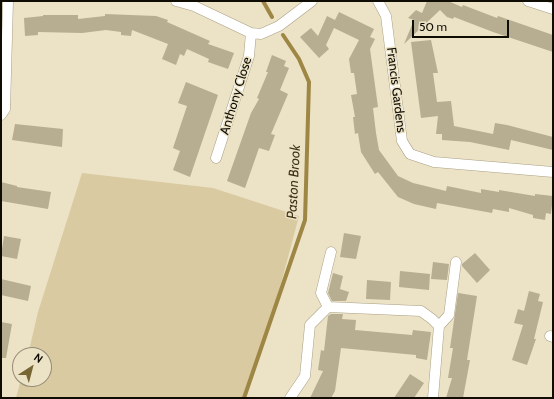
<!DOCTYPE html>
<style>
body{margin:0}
#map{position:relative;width:554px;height:399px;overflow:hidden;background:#ece2c5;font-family:Cabin,sans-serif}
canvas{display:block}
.frame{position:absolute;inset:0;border:2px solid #0f0c04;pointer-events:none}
.north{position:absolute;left:12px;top:347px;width:40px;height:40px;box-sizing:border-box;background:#ece2c5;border:1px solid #948c78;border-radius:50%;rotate:36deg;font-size:11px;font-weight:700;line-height:16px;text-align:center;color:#0f0c04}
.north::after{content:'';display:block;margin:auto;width:14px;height:18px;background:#786735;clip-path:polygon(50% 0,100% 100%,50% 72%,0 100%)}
.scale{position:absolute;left:412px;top:20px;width:97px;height:18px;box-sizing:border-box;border:2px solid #0f0c04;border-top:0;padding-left:5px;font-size:12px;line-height:14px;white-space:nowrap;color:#0f0c04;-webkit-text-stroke:3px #ece2c5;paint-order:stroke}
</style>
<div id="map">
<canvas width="554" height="399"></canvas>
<div class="frame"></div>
<div class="north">N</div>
<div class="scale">50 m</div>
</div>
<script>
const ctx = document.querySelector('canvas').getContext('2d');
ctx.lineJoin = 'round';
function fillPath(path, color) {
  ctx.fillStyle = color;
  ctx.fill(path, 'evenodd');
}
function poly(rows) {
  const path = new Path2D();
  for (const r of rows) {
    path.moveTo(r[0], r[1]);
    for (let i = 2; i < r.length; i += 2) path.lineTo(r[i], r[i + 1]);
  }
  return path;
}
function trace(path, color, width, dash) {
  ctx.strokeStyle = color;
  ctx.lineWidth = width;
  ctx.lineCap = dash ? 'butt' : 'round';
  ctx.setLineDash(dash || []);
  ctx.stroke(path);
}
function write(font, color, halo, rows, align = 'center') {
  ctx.font = font + ' Cabin,sans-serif';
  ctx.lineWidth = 3;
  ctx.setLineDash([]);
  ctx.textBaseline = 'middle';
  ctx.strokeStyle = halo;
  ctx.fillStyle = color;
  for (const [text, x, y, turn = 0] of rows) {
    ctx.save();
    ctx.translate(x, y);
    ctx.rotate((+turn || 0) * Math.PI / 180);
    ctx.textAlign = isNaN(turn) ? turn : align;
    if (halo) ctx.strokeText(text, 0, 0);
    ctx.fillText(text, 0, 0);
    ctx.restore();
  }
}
fillPath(poly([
 [82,173,213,188,299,216,268,332,245,398,16,398,21,379,44,379,44,355,28,355,38,312]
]), '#d9caa1');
trace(poly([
 [263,1,272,17],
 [244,398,305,220,309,82,299,59,283,35]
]), '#9e8745', 4);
fillPath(poly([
 [427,1,448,1,462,7,463,5,497,18,498,16,553,35,553,52,493,32,454,17,453,19,447,17,440,10,404,44,414,20,408,18,416,10,422,13],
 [339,12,374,29,370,37,375,39,370,49,378,107,373,108,376,133,379,150,398,176,413,183,446,191,447,186,481,193,481,189,499,192,499,190,535,196,535,194,553,196,551,214,546,213,545,220,533,218,533,215,509,208,509,212,493,209,492,213,437,203,436,209,414,204,398,197,378,172,375,174,361,152,358,133,355,134,353,117,355,117,351,95,357,94,354,73,351,73,349,59,359,40,334,28,326,45,329,49,319,58,300,37,311,28,318,36,327,16,335,20],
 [105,14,156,16,168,20,167,22,210,41,208,44,234,53,228,69,208,62,209,59,187,49,184,56,180,54,176,65,162,59,168,44,132,30,131,36,121,35,121,32,106,30,82,33,38,32,38,35,25,36,24,18,43,16,43,15,78,15,78,19,105,16],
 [431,40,438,73,433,73,437,102,451,101,454,126,493,134,495,123,507,125,553,137,553,150,511,140,509,150,470,142,442,140,442,134,436,134,438,116,421,118,411,42],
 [272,55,286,61,284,66,289,68,280,90,288,94,271,134,275,135,269,151,259,148,245,188,227,181,251,113,259,99,257,98,268,72,266,72],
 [186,82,218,95,190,177,173,170,180,151,173,148,187,106,178,103],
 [15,124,63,129,62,147,12,140],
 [1,182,17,186,17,187,51,192,48,209,1,201],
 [344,233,361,236,356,259,340,257],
 [4,236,21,239,17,259,1,256],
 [475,253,490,270,477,283,462,266,462,264],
 [433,262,449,264,447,280,431,279],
 [400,271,430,274,429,290,399,287],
 [333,273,343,276,340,289,349,292,346,301,332,301,328,293],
 [1,279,31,286,28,301,1,295],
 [367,280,391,282,390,300,366,299],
 [529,291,540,294,538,301,543,302,534,339,536,339,527,365,512,360,523,325,514,323,518,309,524,311],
 [458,293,477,296,467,360,470,360,463,398,446,398,452,378,448,378,453,348,450,348],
 [331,314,343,314,342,319,356,320,355,330,412,335,413,330,431,332,427,360,416,358,416,355,341,348,335,391,331,398,310,398,323,371,318,370,321,350,324,351,328,316],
 [1,322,12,324,6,358,1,358],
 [410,374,424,383,414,398,394,398]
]), '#b7ad91');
const minor = poly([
 [176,1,194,6,251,33,261,34,279,26,312,1],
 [378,1,386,16,402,141,410,154,434,162,553,172],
 [528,1,553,9],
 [1,115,5,109,8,1],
 [216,158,249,56,251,33],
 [328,307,321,293,331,252],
 [439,326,449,315,456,262],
 [550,336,553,337],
 [290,398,305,376,310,325,328,307,421,311,432,319,439,326,433,398]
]);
trace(minor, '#a99f84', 11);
trace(minor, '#fff', 10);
write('13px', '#0f0c04', '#ece2c5', [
 ["Francis Gardens",396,90,83],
 ["Anthony Close",236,96,-73]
]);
write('italic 14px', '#3f3416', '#ece2c5', [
 ["Paston Brook",294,182,-87]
]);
</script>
